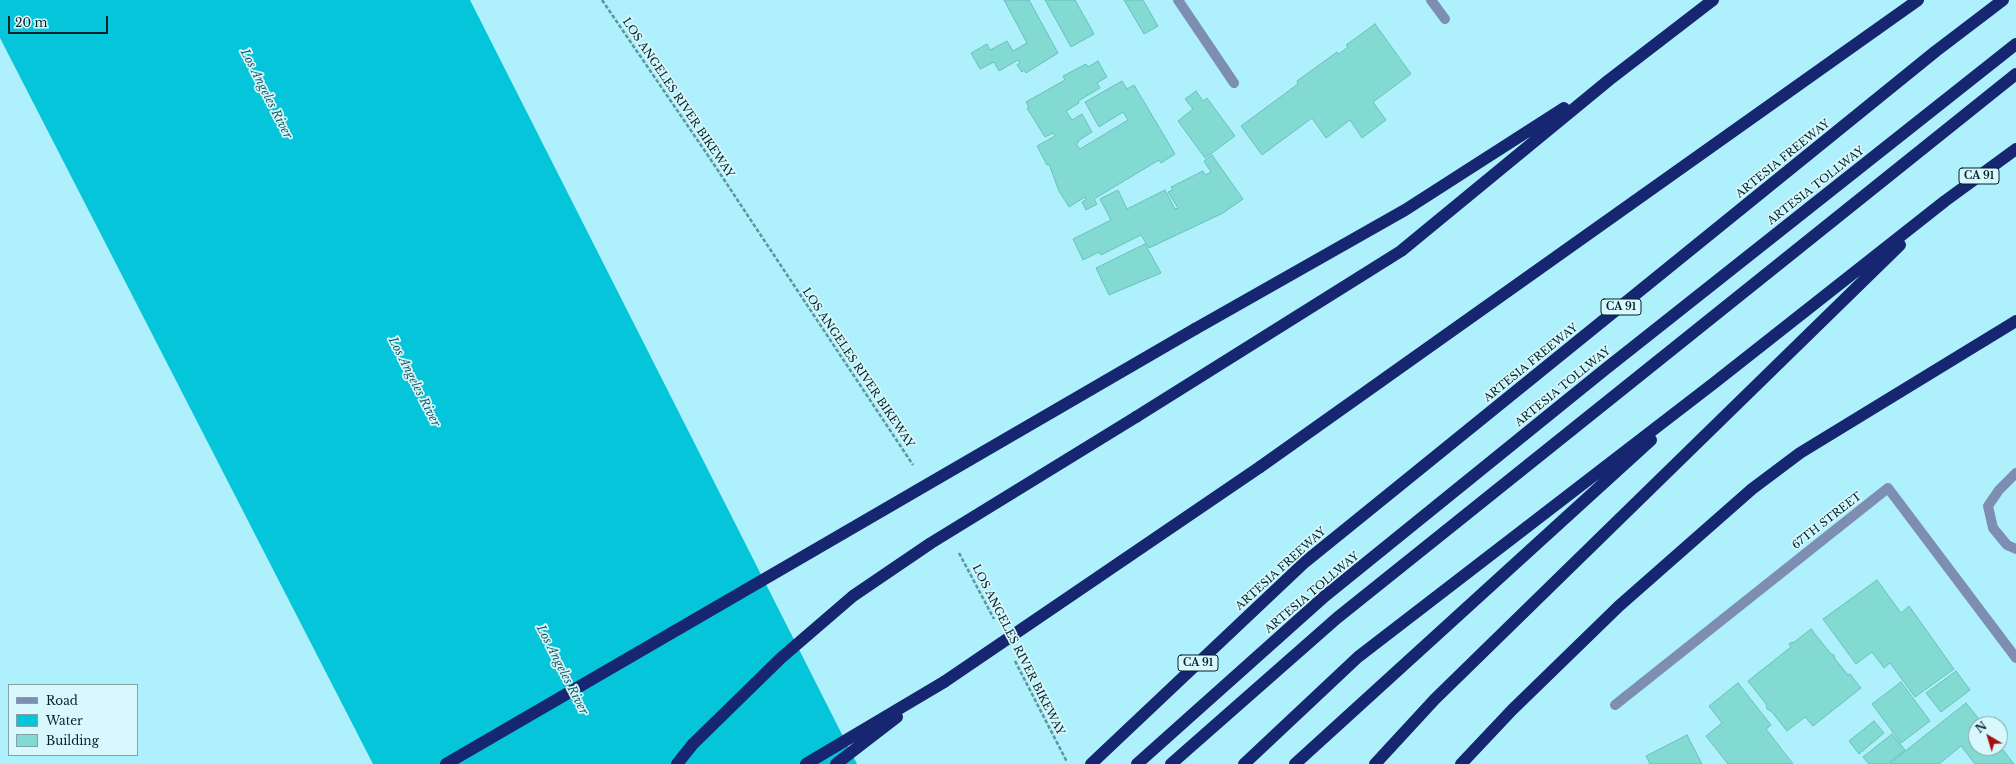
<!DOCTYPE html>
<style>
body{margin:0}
#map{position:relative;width:2016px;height:764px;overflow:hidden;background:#aef1fc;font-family:"Libre Baskerville",serif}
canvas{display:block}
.legend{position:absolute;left:8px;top:684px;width:130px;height:72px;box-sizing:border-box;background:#d8f8fd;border:1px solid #82a2a8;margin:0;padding:5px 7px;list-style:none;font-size:12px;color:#002228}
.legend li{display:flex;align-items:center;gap:8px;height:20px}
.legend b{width:20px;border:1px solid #82a2a8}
.north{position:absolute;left:1968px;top:716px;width:40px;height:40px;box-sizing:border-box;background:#d8f8fd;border:1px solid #82a2a8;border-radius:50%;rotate:322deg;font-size:11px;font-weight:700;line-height:16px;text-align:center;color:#002228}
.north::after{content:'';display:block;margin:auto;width:14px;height:18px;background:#a5100f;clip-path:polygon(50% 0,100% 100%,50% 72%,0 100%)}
.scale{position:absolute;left:8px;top:16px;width:100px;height:18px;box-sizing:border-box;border:2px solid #002228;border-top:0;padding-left:5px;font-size:12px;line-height:14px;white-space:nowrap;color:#002228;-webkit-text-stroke:3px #d8f8fd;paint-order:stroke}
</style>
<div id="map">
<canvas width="2016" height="764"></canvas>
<ul class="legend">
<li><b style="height:5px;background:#7e8db2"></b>Road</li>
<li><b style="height:11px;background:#04c5da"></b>Water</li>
<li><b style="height:11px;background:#82dad2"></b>Building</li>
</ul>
<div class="north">N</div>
<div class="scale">20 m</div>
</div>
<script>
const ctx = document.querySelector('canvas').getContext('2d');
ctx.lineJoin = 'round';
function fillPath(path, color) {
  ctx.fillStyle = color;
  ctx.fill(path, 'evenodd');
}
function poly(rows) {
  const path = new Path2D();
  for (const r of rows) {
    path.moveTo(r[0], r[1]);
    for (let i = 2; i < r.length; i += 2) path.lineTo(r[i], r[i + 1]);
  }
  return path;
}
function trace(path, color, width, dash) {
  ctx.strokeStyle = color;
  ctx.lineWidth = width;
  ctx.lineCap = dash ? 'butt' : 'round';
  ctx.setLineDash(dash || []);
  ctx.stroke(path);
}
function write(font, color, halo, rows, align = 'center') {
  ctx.font = font + ' "Libre Baskerville",serif';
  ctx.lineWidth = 3.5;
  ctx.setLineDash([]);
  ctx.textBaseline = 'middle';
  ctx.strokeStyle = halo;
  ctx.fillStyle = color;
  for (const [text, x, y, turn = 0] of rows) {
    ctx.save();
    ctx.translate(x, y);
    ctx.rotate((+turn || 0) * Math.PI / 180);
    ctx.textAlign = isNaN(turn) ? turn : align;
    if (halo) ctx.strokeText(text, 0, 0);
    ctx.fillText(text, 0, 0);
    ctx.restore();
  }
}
fillPath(poly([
 [0,0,470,0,857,764,373,764,0,38]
]), '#04c5da');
const building = poly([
 [1004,0,1029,0,1058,53,1026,73,1024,70,1022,72,1017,65,1020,63,1018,60,999,71,994,62,980,69,971,53,987,44,990,50,1007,41,1013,51,1027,43,1004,0],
 [1045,0,1075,0,1094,34,1071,47,1045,0],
 [1124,0,1143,0,1158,26,1144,34,1124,0],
 [1375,24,1411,74,1373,102,1386,120,1362,138,1350,120,1326,138,1312,118,1262,155,1241,126,1298,84,1297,81,1337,52,1339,54,1348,47,1346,45,1375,24],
 [1098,61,1107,77,1097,83,1100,88,1078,101,1079,103,1066,111,1072,120,1082,114,1092,132,1078,141,1079,142,1076,144,1080,149,1128,120,1123,112,1099,127,1085,102,1122,81,1127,89,1134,85,1175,154,1161,163,1159,160,1094,199,1097,204,1086,210,1082,202,1086,200,1085,197,1069,207,1059,191,1049,164,1047,165,1037,146,1055,136,1053,133,1045,137,1027,108,1029,107,1026,102,1065,80,1063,76,1086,64,1088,67,1098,61],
 [1196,91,1203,101,1207,98,1235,136,1205,158,1178,121,1193,109,1185,99,1196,91],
 [1212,155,1243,199,1223,213,1149,248,1141,235,1101,255,1099,252,1083,260,1073,239,1111,220,1100,199,1118,190,1127,209,1165,190,1175,209,1178,208,1168,192,1173,190,1171,187,1203,171,1205,175,1211,172,1204,161,1212,155],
 [1145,244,1161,273,1109,295,1096,268,1145,244],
 [1877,580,1901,613,1909,606,1954,669,1915,697,1890,663,1884,668,1872,652,1856,664,1823,619,1877,580],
 [1811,629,1831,654,1834,655,1835,659,1848,675,1850,674,1861,688,1813,726,1805,717,1787,731,1772,712,1767,709,1766,704,1748,681,1791,647,1789,644,1792,642,1793,643,1811,629],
 [1956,671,1970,690,1941,712,1926,693,1956,671],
 [1901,682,1930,721,1901,743,1872,704,1901,682],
 [1738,683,1771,725,1766,729,1793,764,1728,764,1706,736,1722,723,1709,706,1738,683],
 [1966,703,1983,724,1976,724,1976,748,2000,748,2000,746,2014,764,1975,764,1961,746,1939,764,1889,764,1966,703],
 [1874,721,1884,733,1859,754,1849,741,1874,721],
 [1892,734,1905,750,1887,764,1869,764,1863,757,1892,734],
 [1687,735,1702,764,1650,764,1646,756,1687,735]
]);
fillPath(building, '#82dad2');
trace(building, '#69c0b9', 1);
trace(poly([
 [602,0,711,160,913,465],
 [959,553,994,619],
 [1015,661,1067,762]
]), '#60949d', 2.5, [4, 2]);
trace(poly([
 [1178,0,1234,83],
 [1431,0,1445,19],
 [2016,473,1999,490,1988,506,1993,528,2007,545,2016,549]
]), '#7e8db2', 10);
trace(poly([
 [1615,705,1888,488,2016,658]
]), '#7e8db2', 10);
trace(poly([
 [1195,329,1405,210,1564,108],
 [1136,417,1401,251,1609,80,1713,0],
 [1260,467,1918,0],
 [806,764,944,682],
 [836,764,897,717],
 [1091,764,1305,562,1936,51,2003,0],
 [1137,764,1325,596,1603,371,2016,44],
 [1171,764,1337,618,2016,74],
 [1244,764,1358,657,1714,383,1945,201,2016,149],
 [1295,764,1651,440],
 [1375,764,1435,699,1900,245],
 [1461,764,1512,710,1619,606,1752,489,1800,453,2016,321]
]), '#162670', 12);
trace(poly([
 [944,682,1260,467],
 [446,764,1195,329],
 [677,764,693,744,781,658,853,596,931,543,1136,417]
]), '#162670', 12);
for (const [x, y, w] of [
 [1979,176,40],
 [1621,307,40],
 [1198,663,40]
]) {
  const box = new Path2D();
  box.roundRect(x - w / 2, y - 8, w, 16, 3);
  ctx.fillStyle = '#d8f8fd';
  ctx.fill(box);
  trace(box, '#002228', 1);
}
write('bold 10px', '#002228', null, [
 ["CA 91",1979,176],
 ["CA 91",1621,307],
 ["CA 91",1198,663]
]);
write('11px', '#002228', '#d8f8fd', [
 ["LOS ANGELES RIVER BIKEWAY",678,98,56],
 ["ARTESIA FREEWAY",1783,159,-39],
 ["ARTESIA TOLLWAY",1816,186,-38],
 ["ARTESIA FREEWAY",1531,363,-39],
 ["LOS ANGELES RIVER BIKEWAY",858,368,56],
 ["ARTESIA TOLLWAY",1563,387,-39],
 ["67TH STREET",1827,521,-38],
 ["ARTESIA FREEWAY",1281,569,-42],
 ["ARTESIA TOLLWAY",1312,593,-40],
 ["LOS ANGELES RIVER BIKEWAY",1018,650,63]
]);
write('italic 12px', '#1a5a63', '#d8f8fd', [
 ["Los Angeles River",266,94,63],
 ["Los Angeles River",414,382,63],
 ["Los Angeles River",562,670,63]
]);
</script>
